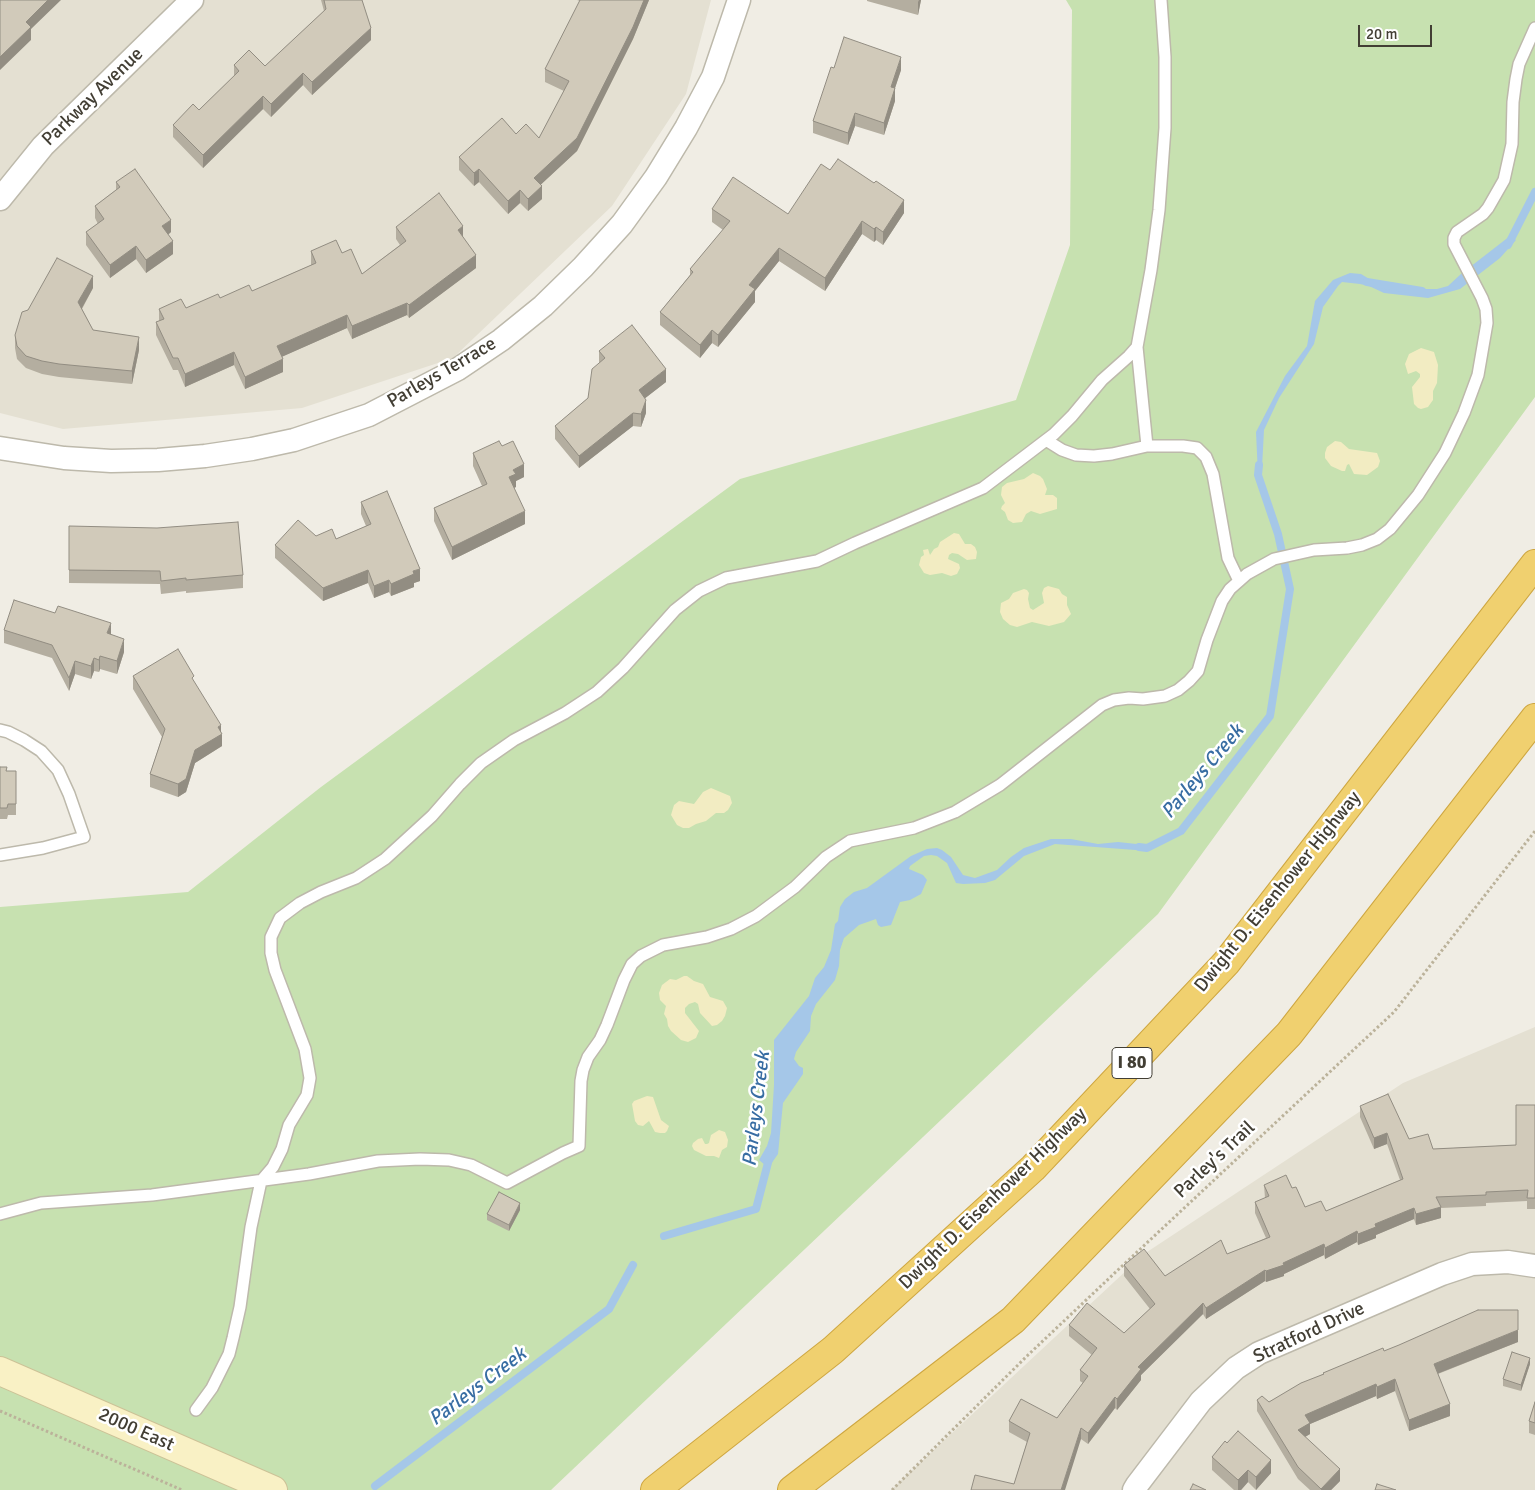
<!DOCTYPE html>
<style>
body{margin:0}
#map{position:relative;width:1535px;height:1490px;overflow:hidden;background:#f0ede4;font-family:Signika,sans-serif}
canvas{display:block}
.scale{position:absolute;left:1358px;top:25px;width:74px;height:22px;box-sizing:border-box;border:2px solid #423e34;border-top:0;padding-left:6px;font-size:15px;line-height:18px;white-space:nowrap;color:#423e34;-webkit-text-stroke:4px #fff;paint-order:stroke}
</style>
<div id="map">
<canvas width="1535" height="1490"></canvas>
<div class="scale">20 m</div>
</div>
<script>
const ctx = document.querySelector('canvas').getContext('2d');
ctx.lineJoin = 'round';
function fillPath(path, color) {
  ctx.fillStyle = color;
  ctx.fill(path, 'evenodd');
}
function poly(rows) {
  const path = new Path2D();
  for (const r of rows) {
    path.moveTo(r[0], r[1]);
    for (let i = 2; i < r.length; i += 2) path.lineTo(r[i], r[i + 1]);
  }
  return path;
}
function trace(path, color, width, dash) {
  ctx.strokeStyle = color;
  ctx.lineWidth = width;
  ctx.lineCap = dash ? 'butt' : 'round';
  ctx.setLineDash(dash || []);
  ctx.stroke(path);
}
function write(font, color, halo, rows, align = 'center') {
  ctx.font = font + ' Signika,sans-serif';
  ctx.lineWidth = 5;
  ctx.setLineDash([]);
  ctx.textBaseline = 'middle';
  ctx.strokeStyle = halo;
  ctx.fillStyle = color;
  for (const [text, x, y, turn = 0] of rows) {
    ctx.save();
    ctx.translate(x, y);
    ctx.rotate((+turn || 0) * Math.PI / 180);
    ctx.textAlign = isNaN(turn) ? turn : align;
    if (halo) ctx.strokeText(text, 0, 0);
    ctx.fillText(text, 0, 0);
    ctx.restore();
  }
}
fillPath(poly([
 [0,0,711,0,686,94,612,206,453,358,302,408,63,429,0,413],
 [1535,1027,1535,1490,891,1490,1144,1254,1403,1083]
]), '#e4e0d2');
fillPath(poly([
 [1066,0,1535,0,1535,397,1158,914,551,1490,0,1490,0,907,188,892,321,787,740,479,1016,400,1070,245,1072,10]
]), '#c7e1b0');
fillPath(poly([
 [1421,348,1434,352,1438,365,1437,383,1433,391,1433,400,1428,407,1421,409,1418,408,1414,404,1412,387,1420,377,1420,374,1416,371,1408,374,1405,364,1409,354],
 [1335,441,1341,442,1349,449,1377,453,1380,461,1378,467,1367,475,1354,474,1349,464,1347,465,1345,471,1342,471,1331,466,1325,458,1325,453,1327,447],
 [1033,473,1040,476,1043,479,1047,489,1045,495,1053,495,1057,498,1057,509,1040,514,1031,511,1026,514,1022,522,1013,523,1008,520,1005,512,1001,509,1002,506,1005,503,1001,495,1002,487,1007,483,1024,479],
 [954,533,959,534,965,544,971,544,975,547,977,552,976,559,967,560,958,554,952,553,949,555,948,559,959,564,960,568,957,574,951,576,942,573,930,575,924,573,919,565,921,557,924,555,923,550,928,549,930,555,934,549,938,547,940,542],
 [1048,586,1059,589,1062,594,1067,597,1067,605,1071,614,1064,622,1049,626,1032,622,1017,627,1010,625,1003,619,1000,612,1001,603,1009,599,1013,593,1024,589,1027,590,1029,593,1028,599,1030,608,1033,610,1044,603,1042,593,1044,588],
 [711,788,730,796,732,803,728,810,724,813,716,813,706,821,696,824,689,828,683,828,677,825,671,815,674,805,679,801,694,804,703,792],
 [684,976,687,976,694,981,703,984,710,997,723,1001,727,1008,725,1016,722,1021,717,1025,712,1026,700,1013,698,1004,695,1002,689,1004,685,1008,685,1013,699,1031,696,1038,688,1042,681,1040,671,1031,668,1026,667,1019,664,1014,666,1006,660,1000,659,993,662,985,670,979,676,980],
 [647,1096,653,1097,661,1120,669,1126,667,1131,665,1133,660,1133,655,1132,649,1121,643,1126,638,1125,635,1121,632,1104,634,1101],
 [719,1130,725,1132,728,1140,727,1147,722,1150,719,1158,714,1156,706,1156,694,1150,692,1146,693,1143,698,1139,702,1138,705,1144,707,1144,709,1143,711,1135]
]), '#f2ecc2');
fillPath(poly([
 [1510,236,1516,240,1500,258,1460,289,1428,298,1384,293,1369,286,1360,284,1342,282,1338,286,1323,307,1314,344,1279,398,1264,430,1262,468,1261,475,1258,475,1256,432,1285,376,1307,346,1315,301,1333,280,1350,273,1361,274,1386,289,1437,289,1448,286,1461,274],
 [1051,839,1071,839,1098,844,1118,842,1146,845,1149,851,1055,844,1024,856,995,880,985,883,963,884,956,883,947,863,937,856,931,855,924,856,910,866,909,869,923,875,927,880,921,894,910,900,900,902,891,925,881,927,878,925,876,919,859,925,844,938,840,950,839,966,835,980,816,1004,811,1016,810,1031,796,1052,794,1059,799,1066,803,1068,803,1074,783,1103,778,1154,771,1164,765,1165,759,1160,767,1146,771,1133,774,1085,774,1040,809,996,815,978,824,967,831,950,835,924,838,921,840,907,845,899,854,892,867,888,911,856,927,849,937,848,942,850,951,857,963,875,975,878,997,870,1011,857,1024,848]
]), '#a5c7e8');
trace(poly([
 [1508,245,1535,192],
 [1367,282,1422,291],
 [1139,847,1147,848,1181,831,1270,716,1290,589,1278,534,1258,475,1259,465],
 [664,1236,756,1209,770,1155],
 [375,1486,609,1309,633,1265]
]), '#a5c7e8', 8);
const lane = poly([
 [1137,347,1147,446],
 [1046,440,1062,450,1076,455,1094,456,1112,454,1147,446,1183,446,1197,448,1206,457,1213,474,1228,558,1239,581],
 [0,730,8,732,24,740,41,751,58,770,69,794,84,837,43,848,0,855],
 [0,1214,41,1203,152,1195,309,1174,378,1161,420,1159,449,1160,471,1165,507,1183,563,1153,579,1146,581,1081,583,1070,588,1057,600,1040,607,1025,624,980,632,964,641,956,663,945,707,937,731,929,756,916,795,887,826,857,850,841,914,828,955,812,1000,785,1102,705,1114,700,1129,698,1143,699,1165,696,1178,690,1189,681,1198,671,1207,640,1222,601,1230,589,1247,574,1274,559,1314,550,1347,548,1362,545,1377,539,1390,529,1418,495,1445,453,1464,413,1478,375,1487,323,1486,309,1482,298,1454,244,1454,238,1457,232,1483,214,1488,208,1504,180,1512,144,1513,102,1516,79,1519,64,1535,28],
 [196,1410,212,1388,229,1354,233,1338,240,1307,251,1227,261,1181,273,1167,282,1149,289,1125,307,1095,310,1078,305,1049,275,970,271,953,271,937,280,918,300,903,321,892,356,878,385,859,432,816,460,784,481,763,514,740,565,713,597,692,623,668,675,610,699,591,726,578,817,561,855,543,983,488,1054,434,1072,416,1102,380,1129,356,1137,347,1151,270,1159,210,1165,128,1165,57,1161,0]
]);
const street = poly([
 [0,199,43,146,192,0],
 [0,448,64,458,111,461,158,460,205,456,252,449,294,440,369,415,458,369,501,340,543,306,583,267,622,224,656,177,686,128,713,77,739,0],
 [1134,1490,1137,1485,1201,1401,1236,1368,1259,1353,1442,1274,1472,1264,1508,1262,1535,1266]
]);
const secondary = poly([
 [0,1371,273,1490]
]);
const highway = poly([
 [655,1490,833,1350,1033,1168,1226,963,1535,564],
 [792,1490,1013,1320,1289,1034,1535,718]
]);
trace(lane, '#bdb9ab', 14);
trace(street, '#bdb9ab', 25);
trace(secondary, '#ccc297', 30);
trace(highway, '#cea640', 30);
trace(poly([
 [0,1411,182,1490],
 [892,1490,1028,1355,1120,1268,1394,1012,1535,831]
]), '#bbb29a', 3, [2.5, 2.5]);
trace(lane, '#fff', 11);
trace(street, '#fff', 22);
trace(secondary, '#f9f1c5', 28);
trace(highway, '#f0d06f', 28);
fillPath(poly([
 [321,0,362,0,371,40,312,95,303,85,271,117,263,109,203,168,173,137,173,125,199,110,234,76,234,65,265,66,324,11],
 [577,0,649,0,633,39,577,151,540,185,542,199,528,211,520,203,508,214,479,182,474,186,459,170,459,157,516,134,539,138,564,91,545,82,545,69,580,1],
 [867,0,921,0,918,15,867,1],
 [834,68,901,70,895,88,895,101,884,135,855,126,848,145,813,133,813,121],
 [830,170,904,213,883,245,876,240,874,242,862,234,825,291,779,261,755,291,755,302,718,347,712,343,700,358,660,325,660,312,690,275,690,269,723,230,712,222,712,209,788,214],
 [116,182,171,232,168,235,173,254,146,273,136,259,110,278,86,245,86,232,98,224,95,218,95,206,116,190],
 [396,227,463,237,476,268,409,318,407,315,352,339,347,328,281,357,283,372,245,389,234,365,185,387,178,370,173,370,156,335,156,322,159,321,159,309,186,308,220,298,252,291,311,265,311,251,342,253,362,274,400,245,396,239],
 [93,288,82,309,93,330,139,350,132,384,59,377,42,374,26,368,17,359,15,348,15,335],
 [599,351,666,382,645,398,646,413,641,427,633,426,579,468,555,439,555,426,588,398,599,363],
 [502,446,524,477,516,481,516,487,514,488,525,524,452,560,434,521,434,508,482,486,473,466,473,453],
 [361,502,420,581,414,583,414,587,391,596,389,592,374,598,368,583,323,601,275,558,275,545,316,536,336,539,366,526,361,514],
 [69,526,243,575,243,588,186,593,186,591,161,594,160,584,69,583],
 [4,630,111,634,124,652,117,674,100,669,99,672,94,671,91,679,75,674,69,691,52,658,4,643],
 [133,676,194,682,221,731,222,746,195,763,186,792,178,797,150,787,150,774,162,737,133,689],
 [0,767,7,771,16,771,16,815,8,815,7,819,0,819],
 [1535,1105,1535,1209,1527,1209,1527,1201,1486,1203,1486,1206,1441,1208,1441,1218,1416,1225,1414,1219,1376,1235,1376,1238,1358,1245,1357,1242,1325,1259,1324,1255,1284,1274,1284,1276,1266,1282,1265,1281,1206,1319,1203,1314,1141,1375,1141,1380,1117,1410,1115,1408,1088,1444,1081,1439,1014,1484,1027,1442,1009,1432,1009,1421,1057,1418,1083,1383,1080,1381,1080,1370,1092,1355,1069,1336,1069,1325,1124,1333,1150,1309,1124,1276,1124,1265,1165,1276,1227,1254,1266,1238,1255,1213,1255,1202,1265,1198,1264,1185,1292,1188,1305,1207,1326,1211,1400,1180,1387,1144,1374,1149,1360,1117,1360,1106,1409,1139,1433,1149,1516,1145],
 [520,1210,509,1231,487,1220,487,1214],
 [1518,1342,1438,1374,1450,1416,1409,1431,1395,1391,1377,1399,1376,1396,1310,1424,1310,1434,1305,1437,1340,1481,1331,1490,1310,1490,1298,1479,1257,1411,1257,1400,1269,1402,1323,1374,1323,1373,1384,1351],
 [1530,1364,1521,1391,1503,1386,1503,1379],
 [1535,1402,1535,1435,1529,1433,1529,1421],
 [1227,1443,1271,1473,1256,1490,1248,1482,1241,1490,1234,1490,1212,1470,1212,1457]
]), '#b4aea0');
fillPath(poly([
 [48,0,61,0,31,29,31,40,0,70,0,57,26,22],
 [644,0,649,0,633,39,577,151,534,191,534,178],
 [919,0,921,0,918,15,918,2],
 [371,28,371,40,312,95,312,82],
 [901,57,901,70,891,100,891,87],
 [303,73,303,85,271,117,271,104],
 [895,88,895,101,884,135,884,123],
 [263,96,263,109,203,168,203,155],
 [855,113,855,126,848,145,848,133],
 [479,169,479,182,474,186,474,173],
 [542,186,542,199,528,211,528,199],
 [520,190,520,203,508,214,508,201],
 [904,200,904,213,883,245,883,232],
 [171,220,171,232,162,239,162,226],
 [862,221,862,234,825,291,825,278],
 [463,226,463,238,458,230],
 [876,227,876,240,874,242,874,229],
 [173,241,173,254,146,273,146,260],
 [136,246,136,259,110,278,110,265],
 [779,248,779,261,755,291,755,302,718,347,718,335,749,285],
 [476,255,476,268,409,318,409,305],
 [93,276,93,288,78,315,78,302],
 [407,303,407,315,352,339,352,326],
 [347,315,347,328,277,359,277,346],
 [712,330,712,343,700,358,700,345],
 [139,337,139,350,132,384,132,371],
 [234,352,234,365,185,387,185,374],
 [283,359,283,372,245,389,245,377],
 [666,369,666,382,639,403,639,390],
 [646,400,646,413,641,427,641,414],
 [633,413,633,426,579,468,579,456],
 [524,464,524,477,516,481,516,487,509,490,509,477,513,470],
 [525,511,525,524,452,560,452,547],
 [420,569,420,581,414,583,414,587,391,596,391,584,413,571],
 [368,570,368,583,323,601,323,588],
 [389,580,389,592,374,598,374,586],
 [111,623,111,635,107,633],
 [124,639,124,652,117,674,117,661],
 [100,656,100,669,99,672,99,660],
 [94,658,94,671,91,679,91,666],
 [75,661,75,674,69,691,69,678],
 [221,725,221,735,222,734,222,746,195,763,186,792,178,797,178,784,195,750,218,727],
 [1387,1133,1387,1144,1374,1149,1374,1138],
 [520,1203,520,1210,509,1231,509,1225],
 [1441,1207,1441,1218,1416,1225,1416,1214],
 [1414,1208,1414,1219,1376,1235,1376,1238,1358,1245,1358,1234,1375,1224],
 [1357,1231,1357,1242,1325,1259,1325,1248],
 [1324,1244,1324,1255,1284,1274,1284,1276,1266,1282,1266,1271],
 [1265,1270,1265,1281,1206,1319,1206,1308],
 [1203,1303,1203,1314,1141,1375,1141,1380,1117,1410,1117,1399,1138,1367],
 [1518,1330,1518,1342,1434,1375,1434,1364],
 [1530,1358,1530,1364,1521,1391,1521,1385],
 [1395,1379,1395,1391,1377,1399,1377,1387],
 [1376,1384,1376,1396,1310,1424,1310,1434,1298,1441,1298,1430,1305,1415],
 [1115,1397,1115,1408,1088,1444,1088,1433],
 [1450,1404,1450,1416,1409,1431,1409,1420],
 [1081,1428,1081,1439,1065,1490,1061,1490],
 [1271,1460,1271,1473,1256,1490,1256,1477],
 [1340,1469,1340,1481,1331,1490,1321,1490,1321,1489],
 [1248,1470,1248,1482,1241,1490,1238,1490,1238,1480]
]), '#928d82');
const building = poly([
 [0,0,48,0,26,22,31,27,0,57,0,0],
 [324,0,362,0,371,28,312,82,303,73,271,104,263,96,203,155,173,125,193,104,199,110,239,71,234,65,249,50,265,66,326,9,324,0],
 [580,0,644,0,633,27,577,138,534,178,542,186,528,199,520,190,508,201,479,169,474,173,459,157,502,118,516,134,526,124,539,138,569,81,545,69,580,0],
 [844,37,901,57,891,87,895,88,884,123,855,113,848,133,813,121,831,67,834,68,844,37],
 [838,159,874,183,876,181,904,200,883,232,876,227,874,229,862,221,825,278,779,248,749,285,755,289,718,335,712,330,700,345,660,312,693,272,690,269,730,221,712,209,733,177,788,214,821,164,830,170,838,159],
 [135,169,171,220,162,226,173,241,146,260,136,246,110,265,86,232,104,219,95,206,120,187,116,182,135,169],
 [439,193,463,226,458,230,476,255,409,305,407,303,352,326,347,315,277,346,283,359,245,377,234,352,185,374,178,358,173,358,156,322,164,319,159,309,181,299,186,308,218,294,220,298,249,285,252,291,316,263,311,251,336,240,342,253,351,249,362,274,406,241,396,227,439,193],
 [57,258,93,276,78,302,93,330,139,337,132,371,59,364,42,361,26,356,17,346,15,335,22,312,28,310,57,258],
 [632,325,666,369,639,390,646,400,641,414,633,413,579,456,555,426,588,398,592,369,605,358,599,351,632,325],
 [499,441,502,446,513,441,524,464,513,470,516,474,509,477,525,511,452,547,434,508,487,484,473,453,499,441],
 [387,491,420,569,413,571,414,574,391,584,389,580,374,586,368,570,323,588,275,545,298,520,316,536,332,529,336,539,371,524,361,502,387,491],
 [238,522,243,575,186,580,186,578,161,581,160,571,69,570,69,526,157,528,238,522],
 [14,600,55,613,58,606,111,623,107,633,124,639,117,661,100,656,99,660,94,658,91,666,75,661,69,678,52,645,4,630,14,600],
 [178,649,194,676,192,678,221,725,218,727,222,734,195,750,186,779,178,784,150,774,165,729,133,676,178,649],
 [0,767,7,767,6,771,16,771,16,804,8,804,7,808,0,808,0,767],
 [1388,1094,1409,1139,1428,1134,1433,1149,1516,1145,1516,1105,1535,1105,1535,1198,1527,1198,1528,1190,1486,1192,1486,1195,1436,1197,1441,1207,1416,1214,1414,1208,1375,1224,1376,1227,1358,1234,1357,1231,1325,1248,1324,1244,1283,1263,1284,1265,1266,1271,1265,1270,1206,1308,1203,1303,1138,1367,1141,1369,1117,1399,1115,1397,1088,1433,1081,1428,1061,1490,971,1490,975,1475,1014,1484,1030,1433,1009,1421,1021,1399,1057,1418,1088,1376,1080,1370,1097,1348,1069,1325,1087,1303,1124,1333,1155,1304,1124,1265,1144,1249,1165,1276,1221,1240,1227,1254,1270,1237,1255,1202,1269,1196,1264,1185,1286,1175,1292,1188,1296,1187,1305,1207,1321,1201,1326,1211,1403,1179,1387,1133,1374,1138,1360,1106,1388,1094],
 [499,1192,520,1203,509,1225,487,1214,499,1192],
 [1478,1310,1518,1310,1518,1330,1434,1364,1450,1404,1409,1420,1395,1379,1377,1387,1376,1384,1305,1415,1310,1423,1298,1430,1340,1469,1321,1489,1298,1467,1257,1400,1262,1396,1269,1402,1301,1383,1324,1374,1323,1373,1383,1348,1384,1351,1399,1345,1478,1310],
 [1512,1352,1530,1358,1521,1385,1503,1379,1512,1352],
 [1535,1402,1535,1423,1529,1421,1535,1402],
 [1238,1431,1271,1460,1256,1477,1248,1470,1238,1480,1212,1457,1225,1441,1227,1443,1238,1431],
 [1193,1484,1206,1490,1190,1490,1193,1484],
 [1377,1484,1396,1490,1375,1490,1377,1484]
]);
fillPath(building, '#d1caba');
trace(building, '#928d82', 1);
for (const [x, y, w] of [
 [1132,1063,40]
]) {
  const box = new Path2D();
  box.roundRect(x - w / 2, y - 15.5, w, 31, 4);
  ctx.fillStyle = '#fff';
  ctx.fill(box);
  trace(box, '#423e34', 1);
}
write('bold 18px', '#423e34', null, [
 ["I 80",1132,1063]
]);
write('19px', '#423e34', '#fff', [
 ["Parkway Avenue",93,97,-44],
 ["Parleys Terrace",442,373,-30],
 ["Dwight D. Eisenhower Highway",1278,892,-51],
 ["Parley's Trail",1215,1160,-43],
 ["Dwight D. Eisenhower Highway",993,1199,-44],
 ["Stratford Drive",1309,1333,-25],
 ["2000 East",136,1430,24]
]);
write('italic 20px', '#386da3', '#fff', [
 ["Parleys Creek",1203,772,-50],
 ["Parleys Creek",757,1109,-83],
 ["Parleys Creek",478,1387,-37]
]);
</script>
